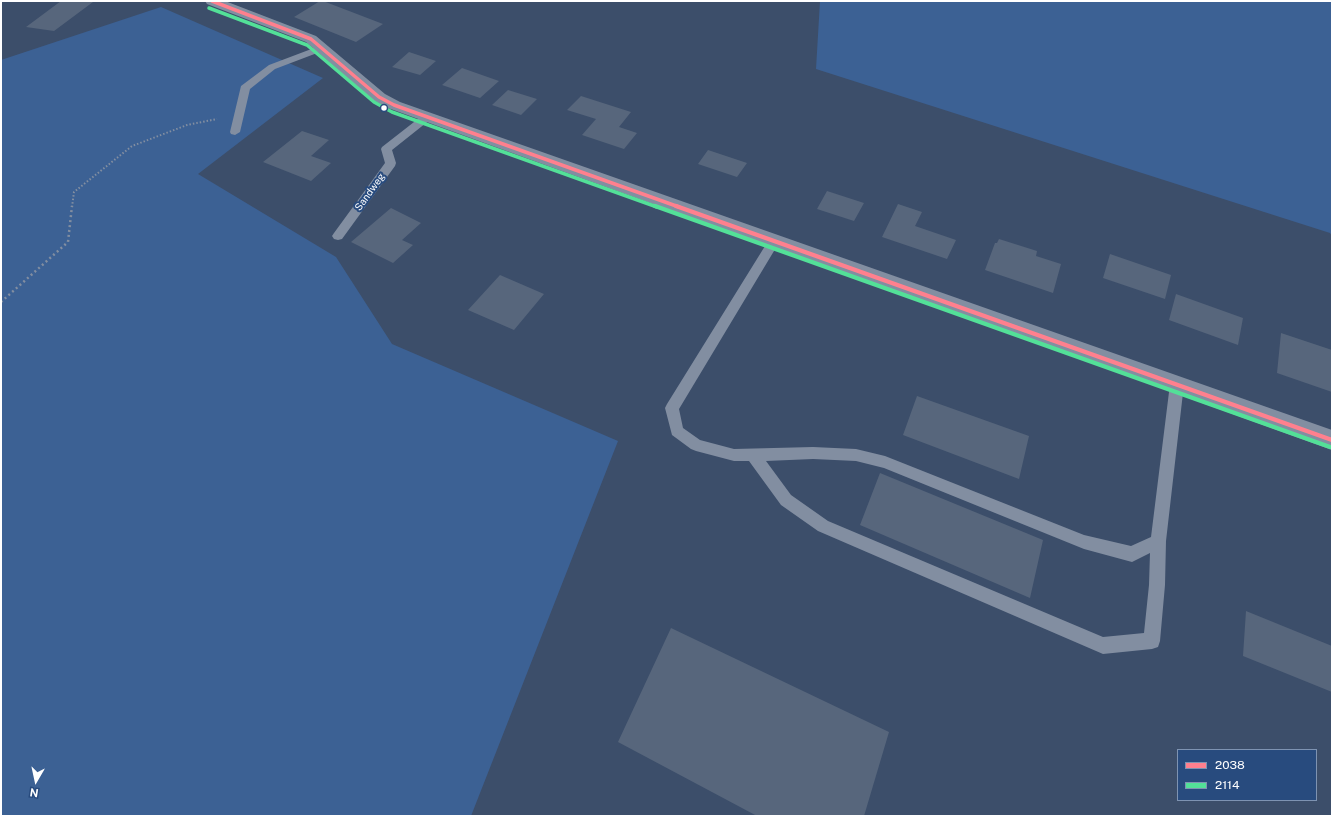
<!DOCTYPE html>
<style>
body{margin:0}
#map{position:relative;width:1333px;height:817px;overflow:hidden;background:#3c4e6a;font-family:"Public Sans",sans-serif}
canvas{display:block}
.frame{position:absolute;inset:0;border:2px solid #fff;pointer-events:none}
.legend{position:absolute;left:1177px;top:749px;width:140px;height:52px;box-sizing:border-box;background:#284b7e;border:1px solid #7e93b2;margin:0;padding:5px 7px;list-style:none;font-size:12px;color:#fff}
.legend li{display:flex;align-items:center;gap:8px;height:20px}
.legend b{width:20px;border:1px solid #7e93b2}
.north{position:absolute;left:16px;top:761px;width:40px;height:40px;-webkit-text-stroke:3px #284b7e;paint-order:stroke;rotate:189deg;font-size:11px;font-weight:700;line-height:16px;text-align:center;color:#fff}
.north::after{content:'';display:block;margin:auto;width:14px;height:18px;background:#fff;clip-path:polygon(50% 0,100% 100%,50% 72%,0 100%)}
</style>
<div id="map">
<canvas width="1333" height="817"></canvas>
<div class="frame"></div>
<ul class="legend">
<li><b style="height:5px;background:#ff808e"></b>2038</li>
<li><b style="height:5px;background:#53e098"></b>2114</li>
</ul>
<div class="north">N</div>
</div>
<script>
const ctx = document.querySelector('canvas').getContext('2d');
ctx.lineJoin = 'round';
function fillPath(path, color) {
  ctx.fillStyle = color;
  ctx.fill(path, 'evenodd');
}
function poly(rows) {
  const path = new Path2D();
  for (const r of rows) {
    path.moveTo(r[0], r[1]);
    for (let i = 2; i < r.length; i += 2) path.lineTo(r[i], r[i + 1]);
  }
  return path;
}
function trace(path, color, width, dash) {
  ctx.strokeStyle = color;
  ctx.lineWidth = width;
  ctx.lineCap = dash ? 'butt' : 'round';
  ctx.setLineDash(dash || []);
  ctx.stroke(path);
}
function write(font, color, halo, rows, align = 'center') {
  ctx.font = font + ' "Public Sans",sans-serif';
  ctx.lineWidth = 4;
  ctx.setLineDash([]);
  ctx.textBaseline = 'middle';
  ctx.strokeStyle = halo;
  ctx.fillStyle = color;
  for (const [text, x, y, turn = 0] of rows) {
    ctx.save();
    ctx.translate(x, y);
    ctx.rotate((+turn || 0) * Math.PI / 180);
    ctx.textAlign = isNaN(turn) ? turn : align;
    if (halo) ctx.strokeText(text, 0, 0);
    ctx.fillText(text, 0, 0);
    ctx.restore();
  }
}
fillPath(poly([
 [820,1,1332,1,1332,236,1330,233,816,69],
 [161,7,323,78,198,174,336,257,392,344,618,441,471,816,1,816,1,60]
]), '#3c6194');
fillPath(poly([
 [61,1,93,2,54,31,26,27],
 [320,1,323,1,383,24,356,42,294,17],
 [409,52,436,61,420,75,392,67],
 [462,68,499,81,480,98,442,85],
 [508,90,537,99,521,115,492,105],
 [581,96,631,112,619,127,637,133,624,149,582,135,596,119,567,110],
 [302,131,329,140,311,156,331,163,311,181,263,162],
 [708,150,747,163,737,177,698,164],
 [827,191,864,203,854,221,817,209],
 [898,204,922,212,915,226,956,240,947,259,882,237],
 [391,208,421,223,402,240,413,245,393,263,351,242],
 [999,239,1037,251,1036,256,1061,264,1053,293,985,270,995,243,997,243],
 [1110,254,1171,275,1165,299,1103,278],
 [500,275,544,294,514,330,468,310],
 [1176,294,1243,318,1238,345,1169,320],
 [1281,333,1332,350,1332,392,1277,373],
 [917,396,1029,436,1019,479,903,435],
 [880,473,1043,540,1030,598,860,525],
 [1246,611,1332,646,1332,692,1243,656],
 [671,628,889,732,864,816,757,816,618,742]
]), '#57667c');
trace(poly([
 [72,207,74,192,132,146,187,125,217,119]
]), '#828ea1', 2, [1.5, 2]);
trace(poly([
 [1,302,68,242,72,206]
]), '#828ea1', 2.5, [2, 3]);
fillPath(poly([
 [322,45,325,46,327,48,325,50,275,69,250,89,240,132,235,135,231,134,230,132,241,86,269,65,322,45],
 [427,114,431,115,432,117,431,119,392,150,396,163,395,166,342,239,338,240,334,239,332,236,334,233,385,163,381,149,382,147,423,115,427,114],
 [774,237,778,238,780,241,679,409,683,428,700,440,734,449,813,447,856,449,885,456,1084,535,1131,546,1151,537,1170,384,1172,380,1177,378,1182,380,1184,384,1166,541,1165,585,1160,641,1158,647,1152,649,1103,654,818,531,781,505,749,461,734,461,696,451,691,449,672,435,665,408,667,404,770,238,774,237],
 [813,459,856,461,884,468,1084,549,1132,562,1150,553,1149,585,1144,633,1103,637,828,521,791,495,766,461,813,459]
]), '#828ea1');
fillPath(poly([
 [205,1,225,1,316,36,385,94,400,102,1332,430,1332,450,388,108,373,100,306,42,207,4,205,1]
]), '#828ea1');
trace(poly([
 [212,1,311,39,379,97,394,105,679,207]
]), '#ff808e', 3.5);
trace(poly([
 [676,206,1332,440]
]), '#ff808e', 4.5);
trace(poly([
 [209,8,307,45,374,102,392,112,657,207]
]), '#53e098', 3.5);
trace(poly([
 [655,206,1330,447]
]), '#53e098', 4.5);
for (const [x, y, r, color] of [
 [384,108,3.5,"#fff"]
]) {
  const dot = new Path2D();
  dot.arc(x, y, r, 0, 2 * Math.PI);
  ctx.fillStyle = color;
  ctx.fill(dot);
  trace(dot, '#284b7e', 1.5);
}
write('10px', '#fff', '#284b7e', [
 ["Sandweg",370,192,-54]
]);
</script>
